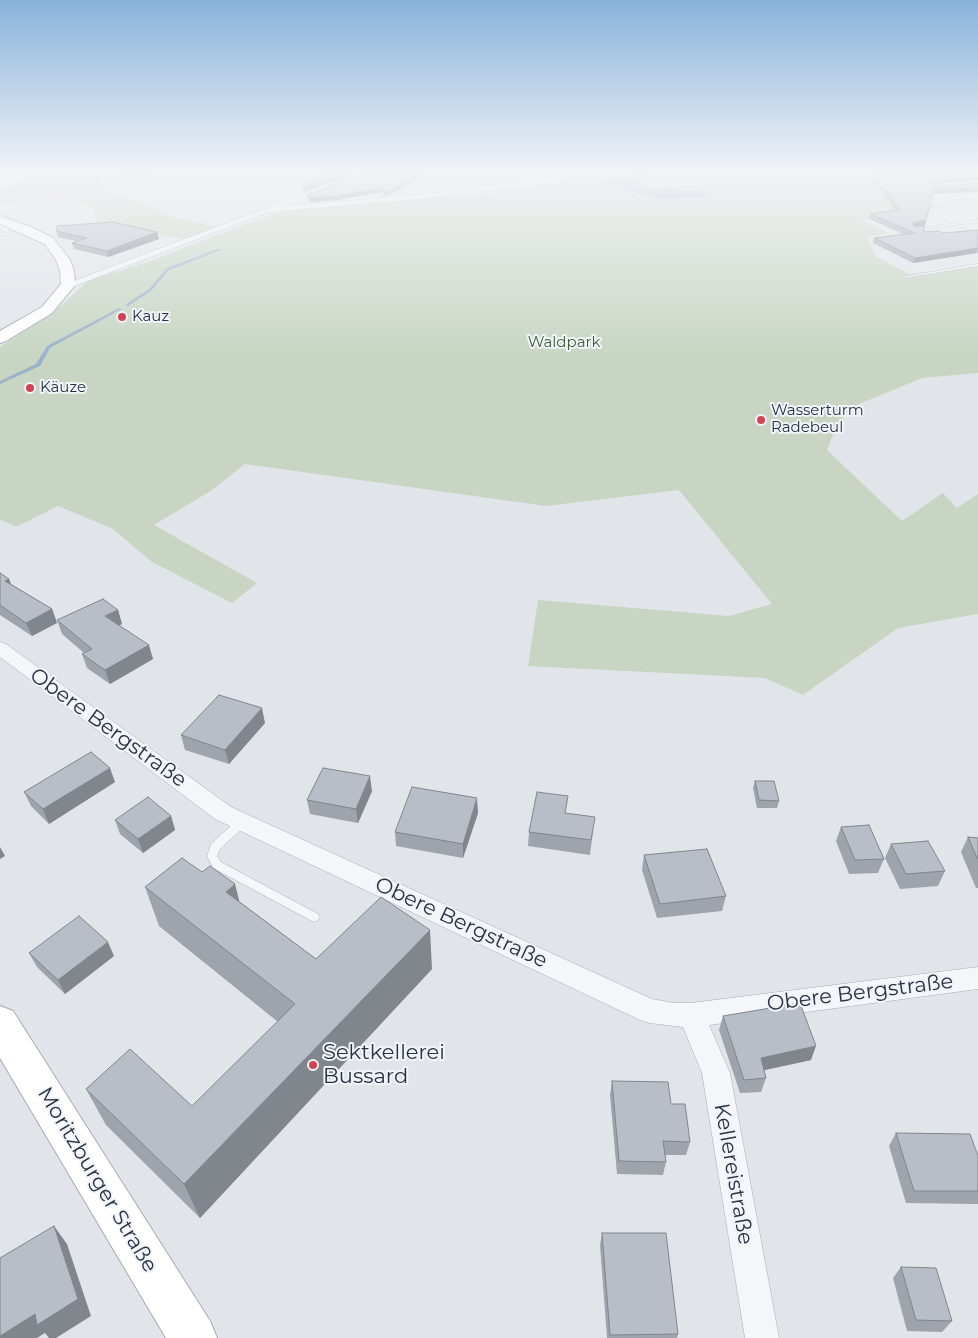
<!DOCTYPE html>
<meta charset="utf-8">
<style>
body{margin:0}
canvas{display:block;background:#e1e5ea}
</style>
<canvas width="978" height="1338"></canvas>
<script>
const ctx = document.querySelector('canvas').getContext('2d');
ctx.lineJoin = 'round';
function fillPath(path, color) {
  ctx.fillStyle = color;
  ctx.fill(path, 'evenodd');
}
function poly(rows) {
  const path = new Path2D();
  for (const r of rows) {
    path.moveTo(r[0], r[1]);
    for (let i = 2; i < r.length; i += 2) path.lineTo(r[i], r[i + 1]);
  }
  return path;
}
function trace(path, color, width, dash) {
  ctx.strokeStyle = color;
  ctx.lineWidth = width;
  ctx.lineCap = dash ? 'butt' : 'round';
  ctx.setLineDash(dash || []);
  ctx.stroke(path);
}
function write(font, color, halo, rows, align = 'center') {
  ctx.font = font + ' Montserrat,sans-serif';
  ctx.lineWidth = 4;
  ctx.setLineDash([]);
  ctx.textBaseline = 'middle';
  ctx.strokeStyle = halo;
  ctx.fillStyle = color;
  for (const [text, x, y, turn = 0] of rows) {
    ctx.save();
    ctx.translate(x, y);
    ctx.rotate((+turn || 0) * Math.PI / 180);
    ctx.textAlign = isNaN(turn) ? turn : align;
    if (halo) ctx.strokeText(text, 0, 0);
    ctx.fillText(text, 0, 0);
    ctx.restore();
  }
}
fillPath(poly([
 [71,173,105,173,101,176,99,185,106,189,176,218,220,227,186,240,96,220,93,208,58,194,0,204,0,190,32,177],
 [606,173,635,173,596,181,617,186,643,196,657,199,679,199,703,197,699,191,655,189,643,187,640,184,651,174,648,173,849,173,865,180,878,179,907,189,943,208,859,220,889,233,867,237,875,256,909,274,978,266,978,373,922,378,852,407,836,427,827,450,902,521,943,493,957,508,978,494,978,614,898,628,803,695,765,678,528,666,538,600,729,616,772,604,679,490,546,506,245,464,212,490,154,525,257,583,232,603,152,562,113,529,58,506,16,527,0,519,0,347,63,304,88,281,153,260,278,212,489,193,559,183]
]), '#c7d5c2');
fillPath(poly([
 [635,173,651,174,640,183,643,187,699,191,705,194,703,197,690,198,657,199,596,181]
]), '#9bb2cb');
fillPath(poly([
 [218,249,221,250,169,270,151,291,128,306,125,305,149,289,167,268,218,249],
 [119,308,122,309,50,348,40,366,0,384,0,381,36,364,47,346,119,308]
]), '#9bb2cb');
const lane = poly([
 [978,220,978,222,914,230,912,229,978,220],
 [0,225,9,229,10,234,0,236,0,234,7,232,0,228,0,225],
 [978,264,978,266,903,278,901,277,978,264],
 [242,818,246,819,247,822,246,825,220,849,217,856,221,862,318,914,320,917,318,920,314,922,310,920,213,868,207,856,211,844,238,819,242,818]
]);
const street = poly([
 [586,173,600,173,558,182,417,199,268,212,72,287,64,287,63,285,280,203,283,203,283,206,417,195,586,173],
 [0,642,6,644,231,807,652,999,674,1003,691,1003,978,967,978,989,709,1025,730,1073,779,1338,745,1338,702,1073,683,1027,649,1023,640,1020,215,819,0,657,0,642]
]);
const secondary = poly([
 [20,173,31,173,25,180,0,191,0,184,20,173],
 [0,216,31,227,53,238,70,260,74,271,75,285,52,313,6,341,0,343,0,331,42,307,61,284,60,271,56,260,45,244,0,224,0,216],
 [0,1006,13,1011,210,1321,217,1338,166,1338,0,1058,0,1006]
]);
trace(lane, '#a6acb5', 1);
trace(street, '#a6acb5', 1);
trace(secondary, '#a6acb5', 2);
fillPath(lane, '#f4f6f9');
fillPath(street, '#f4f6f9');
fillPath(secondary, '#fff');
fillPath(poly([
 [115,173,216,173,214,174,165,174,124,179],
 [309,173,355,173,304,192,302,187,302,183,323,175],
 [429,173,389,195,385,196,382,192,337,200,309,202,308,199,307,195],
 [865,173,978,173,978,180,936,184,934,185,936,187,978,183,978,192,933,194,923,232,944,233,978,230,978,253,913,263,873,243,874,238,905,235,869,219,870,214,896,211,869,175],
 [56,231,157,232,159,239,108,257,74,249,72,243,76,241,58,237],
 [0,573,9,579,11,584,52,609,57,623,32,636,0,615],
 [118,610,122,624,119,625,153,659,110,684,87,668,82,654,84,653,62,634,57,620],
 [265,723,229,764,185,750,181,735],
 [755,781,779,801,777,808,757,808,753,788],
 [115,782,49,824,31,806,24,792],
 [372,791,358,823,310,814,307,800],
 [478,813,463,858,396,846,395,832],
 [566,813,593,831,590,855,528,846,529,832],
 [171,816,175,830,143,853,120,834,115,820],
 [841,827,884,859,878,873,849,874,836,841],
 [968,837,978,838,978,888,976,888,961,852],
 [891,844,945,871,938,886,900,889,885,858],
 [644,855,726,896,722,911,657,918,642,870],
 [145,887,240,902,316,959,432,969,200,1218,106,1125,86,1089,192,1106,278,1022,159,926],
 [29,953,114,956,65,994,37,967],
 [723,1016,811,1060,764,1070,766,1078,761,1092,740,1093,719,1030],
 [612,1081,671,1104,690,1142,686,1155,665,1155,666,1162,663,1175,617,1174,610,1095],
 [896,1133,978,1156,978,1204,906,1203,889,1146],
 [602,1233,678,1334,677,1338,607,1338,600,1245],
 [901,1267,952,1321,942,1332,907,1331,893,1278]
]), '#9ea3ac');
fillPath(poly([
 [141,173,165,173,165,174,124,179,123,175],
 [344,173,355,173,304,192,304,188],
 [422,173,429,173,389,195,385,196,385,192],
 [978,176,978,180,936,184,930,187,932,183,937,179],
 [978,187,977,191,933,194,934,190],
 [381,188,382,192,337,200,309,202,309,198],
 [926,220,925,225,910,228,912,223],
 [157,232,159,239,108,257,107,251],
 [978,248,976,253,913,263,915,258],
 [9,579,14,592,5,581],
 [52,609,57,623,32,636,26,623],
 [118,610,122,624,110,630,105,616],
 [149,645,153,659,110,684,105,670],
 [262,708,265,723,229,764,225,750],
 [110,768,115,782,49,824,43,809],
 [370,776,372,791,358,823,356,809],
 [477,798,478,813,463,858,463,844],
 [171,816,175,830,143,853,138,839],
 [0,847,5,856,0,859],
 [235,884,245,924,226,892],
 [430,930,432,969,200,1218,184,1184],
 [108,942,114,956,65,994,58,980],
 [816,1046,811,1060,756,1072,761,1058],
 [54,1226,67,1244,91,1316,56,1338,49,1338,45,1333,37,1338,0,1338,0,1336,35,1314]
]), '#81858c');
const building = poly([
 [120,173,141,173,123,175,120,173],
 [329,173,344,173,304,188,302,183,329,173],
 [365,173,422,173,388,191,385,192,381,188,336,196,309,198,307,195,365,173],
 [872,173,978,173,978,176,937,179,932,183,936,187,978,183,978,187,934,190,926,220,912,223,915,227,925,226,923,232,938,231,944,233,978,230,978,248,915,258,874,238,915,233,870,214,900,210,872,173],
 [112,222,157,232,107,251,72,243,87,238,56,231,57,226,112,222],
 [0,573,9,579,5,581,52,609,26,623,0,605,0,573],
 [103,599,118,610,105,616,149,645,105,670,82,654,92,649,57,620,103,599],
 [219,695,262,708,225,750,181,735,219,695],
 [91,752,110,768,43,809,24,792,91,752],
 [323,768,370,776,356,809,307,800,323,768],
 [755,781,774,781,779,801,759,800,755,781],
 [412,787,477,798,463,844,395,832,412,787],
 [537,792,568,796,565,813,595,817,591,840,529,832,537,792],
 [148,797,171,816,138,839,115,820,148,797],
 [869,825,884,859,855,860,841,827,869,825],
 [968,837,978,838,978,860,968,837],
 [928,841,945,871,906,874,891,844,928,841],
 [707,849,726,896,660,904,644,855,707,849],
 [182,858,202,872,210,866,235,884,226,892,316,959,381,897,430,930,184,1184,86,1089,130,1049,192,1106,295,1004,145,887,182,858],
 [79,916,108,942,58,980,29,953,79,916],
 [800,1003,816,1046,761,1058,766,1078,744,1080,723,1016,800,1003],
 [612,1081,668,1082,671,1104,685,1104,690,1142,663,1141,666,1162,619,1161,612,1081],
 [896,1133,970,1134,978,1156,978,1191,914,1191,896,1133],
 [54,1226,78,1299,37,1325,35,1314,0,1336,0,1258,54,1226],
 [602,1233,666,1233,678,1334,610,1335,602,1233],
 [901,1267,936,1268,952,1321,916,1320,901,1267]
]);
fillPath(building, '#b8bec8');
trace(building, '#81858c', 1);
const sky = ctx.createLinearGradient(0, 0, 0, 360);
sky.addColorStop(0, '#89b3dc');
sky.addColorStop(0.48, '#f2f3f6');
sky.addColorStop(1, '#f2f3f600');
ctx.fillStyle = sky;
ctx.fillRect(0, 0, 978, 360);
for (const [x, y, r, color] of [
 [122,317,5,"#d34356"],
 [30,388,5,"#d34356"],
 [761,420,5,"#d34356"],
 [313,1065,5,"#d34356"]
]) {
  const dot = new Path2D();
  dot.arc(x, y, r, 0, 2 * Math.PI);
  ctx.fillStyle = color;
  ctx.fill(dot);
  trace(dot, '#f1f4f8', 2);
}
write('15px', '#293243', '#f1f4f8', [
 ["Kauz",132,317],
 ["Käuze",40,388],
 ["Wasserturm",771,411],
 ["Radebeul",771,428]
], 'left');
write('15px', '#3d5f36', '#f1f4f8', [
 ["Waldpark",564,343]
]);
write('21px', '#293243', '#f1f4f8', [
 ["Obere Bergstraße",108,728,36],
 ["Obere Bergstraße",461,923,25],
 ["Obere Bergstraße",860,993,-7],
 ["Kellereistraße",733,1174,80],
 ["Moritzburger Straße",97,1180,59]
]);
write('21px', '#293243', '#f1f4f8', [
 ["Sektkellerei",323,1053],
 ["Bussard",323,1077]
], 'left');
</script>
